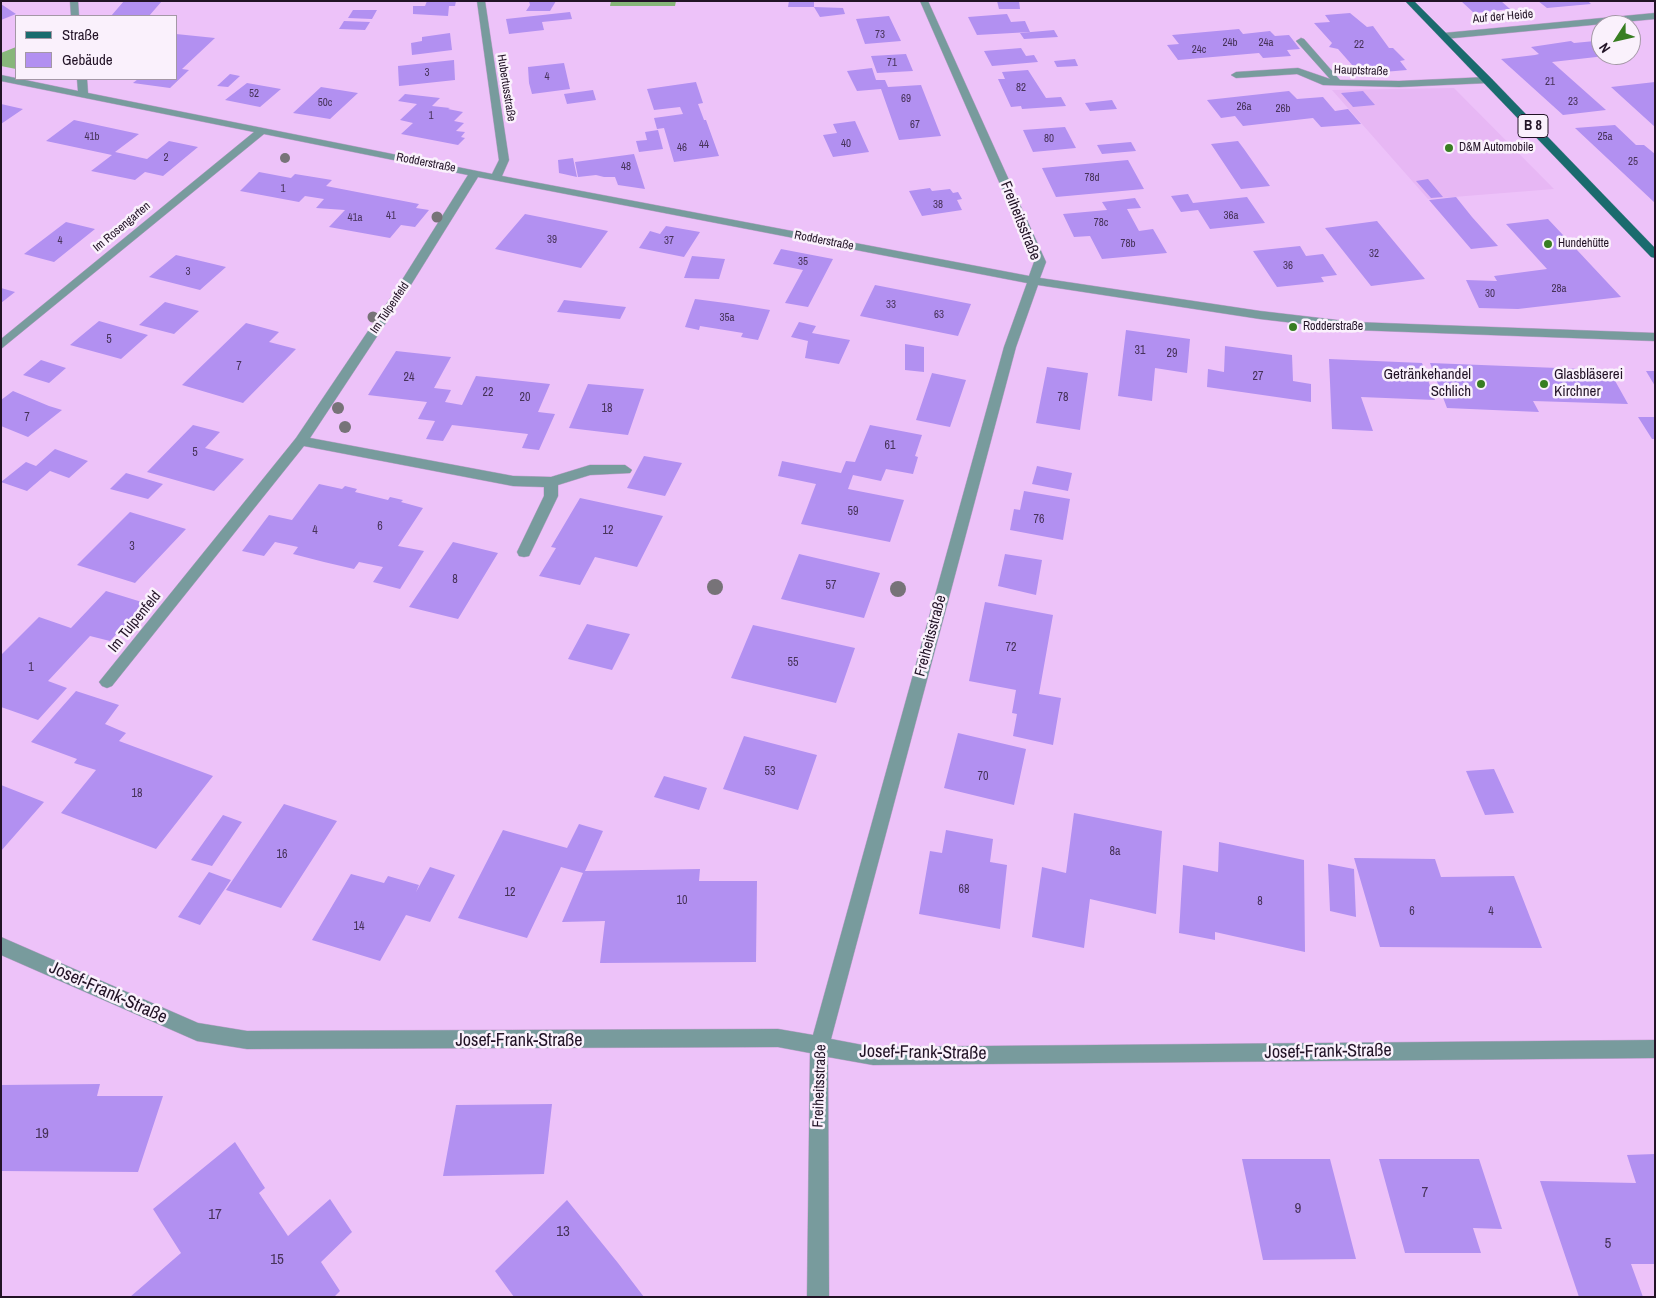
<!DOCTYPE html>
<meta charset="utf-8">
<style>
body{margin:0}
#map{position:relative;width:1656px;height:1298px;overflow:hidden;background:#edc2f9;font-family:"Archivo Narrow",sans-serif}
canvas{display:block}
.frame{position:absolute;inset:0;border:2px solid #221326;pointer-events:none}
.legend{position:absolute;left:15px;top:15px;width:162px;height:65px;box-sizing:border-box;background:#faf1fc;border:1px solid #a498a6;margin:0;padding:6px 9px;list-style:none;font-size:15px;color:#221326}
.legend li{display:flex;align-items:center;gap:10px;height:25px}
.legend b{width:25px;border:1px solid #a498a6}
.north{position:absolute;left:1591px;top:15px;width:50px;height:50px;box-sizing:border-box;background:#faf1fc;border:1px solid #a498a6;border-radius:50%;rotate:235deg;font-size:14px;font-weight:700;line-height:20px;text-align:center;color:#221326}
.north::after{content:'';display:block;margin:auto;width:18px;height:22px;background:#387e22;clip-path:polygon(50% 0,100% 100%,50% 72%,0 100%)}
</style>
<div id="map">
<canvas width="1656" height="1298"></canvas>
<div class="frame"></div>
<ul class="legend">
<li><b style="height:6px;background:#1a6b6e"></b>Straße</li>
<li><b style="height:14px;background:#b290f1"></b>Gebäude</li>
</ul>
<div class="north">N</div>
</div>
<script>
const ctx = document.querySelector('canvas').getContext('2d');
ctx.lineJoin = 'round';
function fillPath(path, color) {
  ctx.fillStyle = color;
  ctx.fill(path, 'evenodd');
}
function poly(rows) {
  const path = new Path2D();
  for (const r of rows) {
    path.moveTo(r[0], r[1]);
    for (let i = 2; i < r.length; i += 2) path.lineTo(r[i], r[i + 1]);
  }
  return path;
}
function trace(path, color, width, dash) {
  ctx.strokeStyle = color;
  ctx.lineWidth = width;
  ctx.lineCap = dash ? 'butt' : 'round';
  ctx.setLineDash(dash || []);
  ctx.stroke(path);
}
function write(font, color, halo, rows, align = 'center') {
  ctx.font = font + ' "Archivo Narrow",sans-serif';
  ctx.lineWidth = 5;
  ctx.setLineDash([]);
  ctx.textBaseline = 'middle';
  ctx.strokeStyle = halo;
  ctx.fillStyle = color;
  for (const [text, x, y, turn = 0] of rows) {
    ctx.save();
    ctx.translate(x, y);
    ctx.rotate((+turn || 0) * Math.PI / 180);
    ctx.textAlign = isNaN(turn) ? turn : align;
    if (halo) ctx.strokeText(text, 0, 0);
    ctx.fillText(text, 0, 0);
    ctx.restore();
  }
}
fillPath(poly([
 [1454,88,1554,189,1428,199,1332,90]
]), '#e7b7f4');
fillPath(poly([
 [611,1,676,1,675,6,610,6],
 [16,47,16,69,1,66,1,53]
]), '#87b67a');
fillPath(poly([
 [124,1,162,1,149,16,111,16],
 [427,1,456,1,455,6,449,6,448,16,413,14,413,6,425,6],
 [529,1,556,1,550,11,526,11,530,5],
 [789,1,814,1,814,7,788,7],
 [997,1,1019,1,1020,9,999,9],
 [1461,1,1501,1,1510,9,1474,13],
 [1538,1,1588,1,1591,4,1547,8],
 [1,4,16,14,1,20],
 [814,7,843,8,845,14,820,17],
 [353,10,377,10,372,19,348,18],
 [570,12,572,19,542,22,544,30,509,34,506,19],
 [1350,13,1367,27,1373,26,1389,48,1393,48,1405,60,1400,61,1407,70,1360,74,1338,49,1329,47,1332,43,1314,23,1330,22,1325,15],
 [1007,14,1011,22,1025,21,1030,32,977,35,968,17],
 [889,16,901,41,865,44,856,19],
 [344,21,370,22,365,30,339,29],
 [1239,29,1243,34,1270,31,1275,36,1289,35,1300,49,1287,50,1291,56,1263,58,1259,53,1178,60,1167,45,1179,44,1172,35],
 [1054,30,1058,37,1024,39,1020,33],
 [450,33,452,50,412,55,411,43,422,41,422,37],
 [176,34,215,38,182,69,189,70,170,88,133,83,138,79,176,79],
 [1571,41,1574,43,1595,41,1601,46,1601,55,1614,55,1552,62,1606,110,1563,115,1501,59,1535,55,1539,54,1531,47],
 [1021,48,1026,56,1034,55,1038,62,992,66,984,51],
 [906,54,913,71,877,73,871,56],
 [1075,59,1078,66,1057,67,1054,61],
 [454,60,455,80,399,86,398,66],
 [564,63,570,89,532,94,529,83,528,67],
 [872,68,876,80,885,80,888,87,921,85,941,136,899,140,881,89,857,91,847,71],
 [1028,70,1046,98,1061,97,1066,106,1022,109,1021,106,1011,107,998,79,1005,79,1002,72],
 [230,74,240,76,228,87,217,86],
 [696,82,703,103,698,104,704,120,706,120,719,156,674,162,664,128,657,129,654,118,683,114,680,107,654,110,647,89],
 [1655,82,1655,127,1611,87],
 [247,83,281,89,260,107,225,100],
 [321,87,358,93,330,119,293,113],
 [593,90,596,100,567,104,564,94],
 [1289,91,1297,99,1323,97,1335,111,1348,109,1361,124,1321,127,1313,118,1243,126,1235,116,1221,118,1207,100],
 [1363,91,1375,105,1353,107,1341,93],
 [405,94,440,98,432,106,450,108,448,109,463,112,454,121,464,123,456,131,465,132,461,137,465,138,458,145,401,134,413,123,400,120,417,104,398,101],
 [1112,100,1117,109,1090,111,1085,103],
 [1,104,23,109,1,124],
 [74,120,139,134,115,152,147,159,169,141,198,147,163,176,145,172,135,180,91,171,112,155,46,141],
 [855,121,869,152,833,157,823,135,837,133,833,124],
 [1615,125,1636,145,1644,145,1655,154,1655,203,1575,128],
 [1065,127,1076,148,1033,152,1023,130],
 [658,130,663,149,639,152,636,141,647,140,645,132],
 [1238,141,1244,149,1270,186,1241,189,1211,144],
 [1131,142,1136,151,1102,154,1097,145],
 [634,154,645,189,618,185,615,177,604,177,596,175,578,177,575,162],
 [573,158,577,177,559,173,558,160],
 [1128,160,1144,189,1056,197,1042,168],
 [259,172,291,178,295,174,332,180,326,186,419,204,416,208,429,210,415,227,401,225,390,238,329,227,345,210,316,208,324,199,305,196,299,202,240,191],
 [1428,179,1443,197,1431,198,1416,181],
 [930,188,932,191,950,189,953,193,958,192,962,199,957,200,962,210,922,216,909,191],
 [1188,194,1193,203,1247,197,1265,223,1210,229,1198,210,1181,212,1171,196],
 [1456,197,1472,217,1498,246,1471,249,1429,200],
 [1135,198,1141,208,1127,209,1139,231,1153,229,1167,253,1102,259,1090,236,1074,237,1063,214,1107,210,1102,202],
 [525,214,560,221,608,231,581,268,495,249],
 [1548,219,1621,297,1518,309,1479,308,1466,280,1497,281,1494,276,1547,269,1506,224],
 [1377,221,1425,279,1371,286,1325,228],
 [66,222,95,229,54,262,24,254],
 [666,226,700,232,684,257,639,248,650,231,660,234],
 [1300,246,1306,256,1323,254,1337,275,1321,277,1324,282,1277,287,1253,251],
 [781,249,833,259,808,307,785,303,803,270,773,264],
 [176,255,226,267,200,290,149,277],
 [692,256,725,259,719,279,684,278],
 [875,285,921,294,971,304,958,336,860,316],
 [1,288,15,292,1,303],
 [695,299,733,304,770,310,758,340,741,337,743,333,700,326,699,330,685,327],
 [564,300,626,307,620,319,557,312],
 [165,302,199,311,174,334,139,325],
 [99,321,148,335,121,359,70,345],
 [799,322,816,326,812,333,850,340,839,364,805,358,808,341,791,337],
 [246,323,279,332,269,342,296,349,243,403,182,385],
 [1126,330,1190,339,1187,373,1155,368,1152,401,1118,396],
 [905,344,924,347,924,372,905,370],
 [1225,346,1292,355,1293,381,1311,384,1311,402,1207,387,1208,369,1224,372],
 [396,351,451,357,434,388,451,390,445,402,462,405,476,376,550,384,538,412,555,414,539,450,522,448,528,434,452,425,443,441,426,439,435,421,418,419,427,402,368,395],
 [1329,359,1422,363,1435,400,1361,397,1373,431,1332,429],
 [41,360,66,368,49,383,23,375],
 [1430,363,1609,370,1628,404,1533,401,1539,412,1447,408],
 [1047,367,1088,373,1080,430,1036,423],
 [1646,371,1655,371,1655,386],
 [932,373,966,380,950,427,916,420],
 [588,384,644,389,628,435,569,428],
 [13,391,49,406,62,410,28,437,1,426,1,400],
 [1638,417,1655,417,1655,439,1652,439],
 [193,425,220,432,205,448,244,459,214,491,147,472],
 [870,425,922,435,915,456,918,457,913,474,886,469,881,481,853,475,848,489,904,500,890,542,801,524,816,484,778,476,782,461,841,473,846,461,855,462],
 [55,449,88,461,69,478,50,471,27,491,1,482,26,462,36,466],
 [644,456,682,463,665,496,627,488],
 [1037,466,1072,473,1068,491,1032,484],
 [126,473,163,484,148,499,110,489],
 [319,484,342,489,345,486,357,489,355,492,388,500,390,497,403,500,401,502,423,508,398,546,424,551,400,589,373,582,383,567,359,562,354,569,324,562,293,554,298,547,275,542,264,556,242,551,269,515,292,520],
 [1024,491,1070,499,1063,540,1010,530,1014,509,1020,510],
 [580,498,663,516,637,567,595,557,580,585,539,576,556,548,551,547],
 [130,512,186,529,135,583,77,565],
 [453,542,498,553,458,619,409,607],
 [799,554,880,573,864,618,781,599],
 [1005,554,1042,560,1036,595,998,586],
 [106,591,145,603,110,641,90,636,48,681,67,688,38,720,1,707,1,655,39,617,71,628],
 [985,602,1053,615,1039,694,1061,698,1053,745,1013,736,1017,714,1012,713,1016,690,969,681],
 [587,624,630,634,612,670,568,659],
 [753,625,855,648,836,703,731,678],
 [76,691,119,705,105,724,126,733,119,741,213,776,156,849,61,813,96,770,74,763,77,759,31,742],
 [958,733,1026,749,1014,805,944,788],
 [744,736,817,755,798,810,723,789],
 [1494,769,1514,813,1485,815,1466,771],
 [664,776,707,788,699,810,654,797],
 [1,785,44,802,1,851],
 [284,804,337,821,281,908,226,890],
 [1074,813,1162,831,1156,914,1090,899,1084,948,1032,937,1042,867,1066,873],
 [223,815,242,822,212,866,191,860],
 [579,824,603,831,585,871,700,869,699,881,757,881,756,962,600,963,605,921,562,922,583,873,561,867,527,938,458,918,503,830,567,848],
 [946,830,993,839,990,862,1007,865,1000,929,919,914,930,851,942,853],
 [1219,842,1304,860,1305,952,1215,932,1215,940,1179,933,1183,865,1218,872],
 [1354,858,1435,859,1441,877,1514,876,1542,948,1380,947],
 [1328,864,1354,869,1356,917,1330,911],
 [430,867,455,875,430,922,406,915,380,961,312,940,351,874,384,883,388,876,419,885,416,892],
 [209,872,231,880,200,925,178,917],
 [100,1084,97,1096,163,1096,138,1172,1,1171,1,1085],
 [552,1104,544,1174,443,1176,456,1105],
 [235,1142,265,1188,259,1193,288,1236,330,1199,352,1232,321,1262,340,1291,334,1297,130,1297,181,1253,153,1209],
 [1655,1154,1655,1264,1631,1264,1643,1297,1579,1297,1540,1181,1636,1183,1627,1155],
 [1242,1159,1330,1159,1356,1259,1263,1260],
 [1379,1159,1479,1159,1502,1229,1473,1228,1481,1253,1405,1253],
 [567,1200,618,1263,644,1297,514,1297,495,1271]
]), '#b290f1');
const lane = poly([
 [1301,38,1304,39,1340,80,1399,81,1488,77,1493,80,1488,83,1399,87,1323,85,1297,74,1236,78,1231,75,1236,72,1298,68,1330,79,1296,41,1301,38]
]);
const street = poly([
 [70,1,78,1,79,16,71,16,70,1],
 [477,1,485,1,509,160,502,176,1029,276,1034,262,920,1,928,1,1046,262,1040,278,1260,311,1354,322,1655,333,1655,341,1354,330,1260,319,1038,285,1016,347,831,1039,873,1047,1655,1040,1655,1058,873,1065,828,1057,829,1297,807,1297,810,1053,778,1047,247,1049,197,1041,1,955,1,937,198,1023,247,1031,778,1029,813,1035,1004,347,1027,283,478,177,409,288,310,438,513,476,551,477,590,465,625,465,632,470,630,473,590,475,558,485,558,496,529,556,524,557,519,556,517,552,544,496,544,487,513,486,304,446,112,686,107,688,102,686,99,682,296,438,397,288,468,175,264,134,1,349,1,339,254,132,1,81,1,75,78,91,77,79,87,79,88,93,492,174,499,160,477,1],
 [1655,13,1655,19,1444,39,1439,36,1444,33,1655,13]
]);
const primary = poly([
 [1405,1,1414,1,1491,78,1655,248,1655,258,1651,257,1405,1]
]);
trace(lane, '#c8a2d3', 1);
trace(street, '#c8a2d3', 1);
trace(primary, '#c8a2d3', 1);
fillPath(lane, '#789b9d');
fillPath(street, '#789b9d');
fillPath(primary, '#1a6b6e');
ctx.fillStyle = '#777378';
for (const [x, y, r] of [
 [285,158,5],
 [437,217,5.5],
 [373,317,5.5],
 [338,408,6],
 [345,427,6],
 [715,587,8],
 [898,589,8]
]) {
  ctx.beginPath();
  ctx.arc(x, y, r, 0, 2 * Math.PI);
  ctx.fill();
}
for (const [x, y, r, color] of [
 [1449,148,5,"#387e22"],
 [1548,244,5,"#387e22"],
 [1293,327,5,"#387e22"],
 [1481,384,5,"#387e22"],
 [1544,384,5,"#387e22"]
]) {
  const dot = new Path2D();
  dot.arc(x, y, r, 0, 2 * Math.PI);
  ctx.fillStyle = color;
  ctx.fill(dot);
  trace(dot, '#faf1fc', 2);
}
write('11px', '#463259', null, [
 ["73",880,35],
 ["24b",1230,43],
 ["24a",1266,43],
 ["22",1359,45],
 ["24c",1199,50],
 ["71",892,63],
 ["3",427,73],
 ["4",547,77],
 ["21",1550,82],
 ["82",1021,88],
 ["52",254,94],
 ["69",906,99],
 ["23",1573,102],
 ["50c",325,103],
 ["26a",1244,107],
 ["26b",1283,109],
 ["1",431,116],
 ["67",915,125],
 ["41b",92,137],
 ["25a",1605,137],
 ["80",1049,139],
 ["40",846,144],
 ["44",704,145],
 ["46",682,148],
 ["2",166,158],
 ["25",1633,162],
 ["48",626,167],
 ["78d",1092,178],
 ["1",283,189],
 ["38",938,205],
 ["41",391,216],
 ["36a",1231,216],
 ["41a",355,218],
 ["78c",1101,223],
 ["39",552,240],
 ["4",60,241],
 ["37",669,241],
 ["78b",1128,244],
 ["32",1374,254],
 ["35",803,262],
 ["36",1288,266],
 ["3",188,272],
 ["28a",1559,289],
 ["30",1490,294],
 ["33",891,305],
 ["63",939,315],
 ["35a",727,318]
]);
write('12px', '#221326', '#faf1fc', [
 ["Auf der Heide",1503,17,-5],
 ["Hauptstraße",1361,71,2],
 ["Hubertusstraße",506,88,81],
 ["Rodderstraße",426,163,11],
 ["Im Rosengarten",122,227,-40],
 ["Rodderstraße",824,241,11],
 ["Im Tulpenfeld",390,308,-56]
]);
write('12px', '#221326', '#faf1fc', [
 ["D&M Automobile",1459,148],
 ["Hundehütte",1558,244],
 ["Rodderstraße",1303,327]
], 'left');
write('12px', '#463259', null, [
 ["5",109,340],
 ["31",1140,351],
 ["29",1172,354],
 ["7",239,367],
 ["27",1258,377],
 ["24",409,378],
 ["22",488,393],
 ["20",525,398],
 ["78",1063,398],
 ["18",607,409],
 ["7",27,418],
 ["61",890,446],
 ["5",195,453],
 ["59",853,512],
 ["76",1039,520],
 ["6",380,527],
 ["4",315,531],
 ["12",608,531],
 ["3",132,547],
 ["8",455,580],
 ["57",831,586],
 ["72",1011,648],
 ["55",793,663],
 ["1",31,668],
 ["53",770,772],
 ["70",983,777],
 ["18",137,794],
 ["8a",1115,852],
 ["16",282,855],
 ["68",964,890],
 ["12",510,893],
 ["10",682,901],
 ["8",1260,902],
 ["6",1412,912],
 ["4",1491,912],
 ["14",359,927]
]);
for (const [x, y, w] of [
 [1533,126,30]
]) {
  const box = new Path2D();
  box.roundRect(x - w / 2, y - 11.5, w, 23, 4);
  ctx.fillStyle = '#faf1fc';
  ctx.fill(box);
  trace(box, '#221326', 1);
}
write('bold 14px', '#221326', null, [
 ["B 8",1533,126]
]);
write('15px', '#221326', '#faf1fc', [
 ["Freiheitsstraße",1020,221,68],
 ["Im Tulpenfeld",135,622,-51],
 ["Freiheitsstraße",931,636,-75],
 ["Freiheitsstraße",820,1086,-88]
]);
write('15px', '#221326', '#faf1fc', [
 ["Getränkehandel",1471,375],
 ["Schlich",1471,392],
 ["Glasbläserei",1554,375,"left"],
 ["Kirchner",1554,392,"left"]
], 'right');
write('15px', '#463259', null, [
 ["19",42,1134],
 ["7",1425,1193],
 ["9",1298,1209],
 ["17",215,1215],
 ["13",563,1232],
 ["5",1608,1244],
 ["15",277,1260]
]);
write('18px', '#221326', '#faf1fc', [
 ["Josef-Frank-Straße",108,993,24],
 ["Josef-Frank-Straße",519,1041],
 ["Josef-Frank-Straße",1328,1052,-1],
 ["Josef-Frank-Straße",923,1053,1]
]);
</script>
